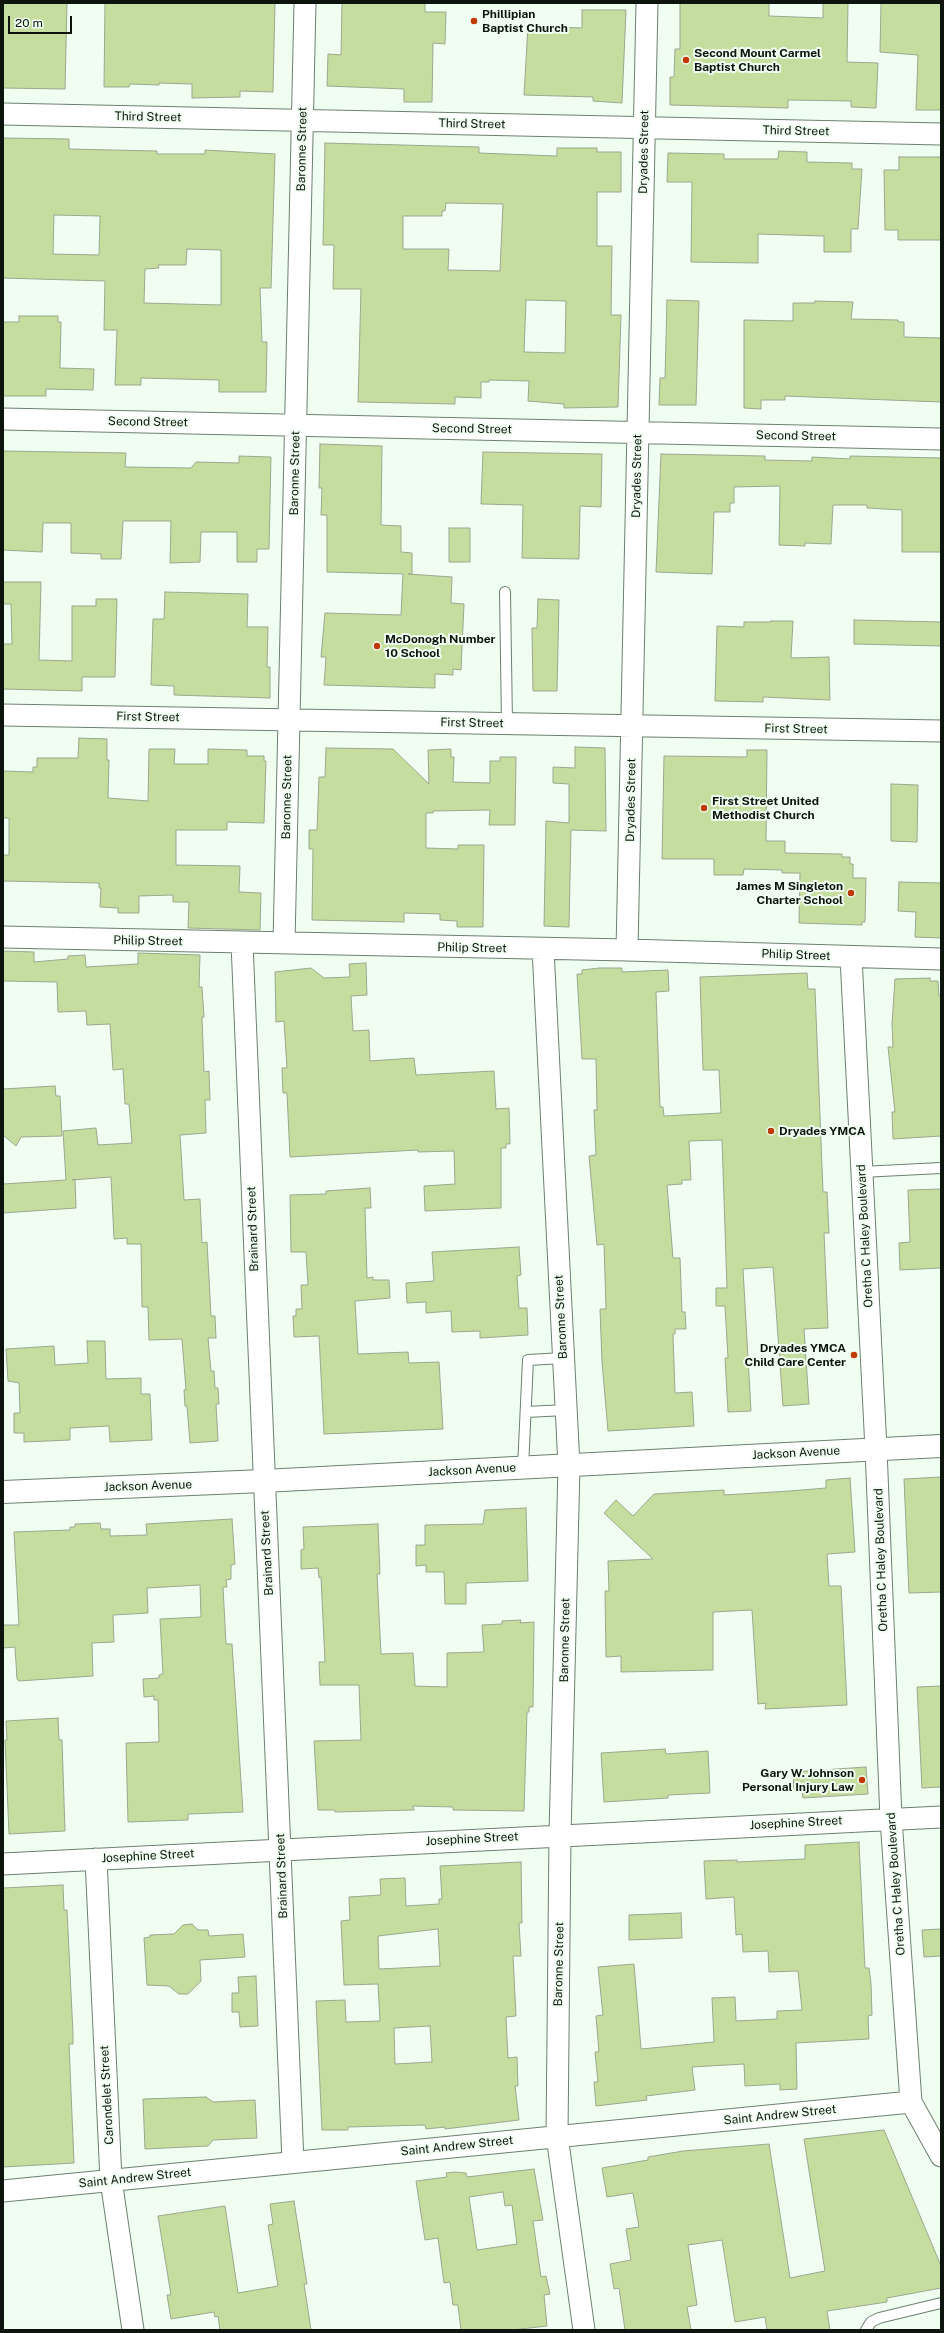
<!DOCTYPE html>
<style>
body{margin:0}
#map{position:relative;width:944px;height:2333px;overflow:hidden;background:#f0fef1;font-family:"Public Sans",sans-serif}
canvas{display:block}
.frame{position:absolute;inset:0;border:4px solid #0c140d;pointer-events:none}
.scale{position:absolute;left:8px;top:16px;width:64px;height:18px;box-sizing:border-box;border:2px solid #0c140d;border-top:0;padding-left:5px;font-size:12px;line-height:14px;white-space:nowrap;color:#0c140d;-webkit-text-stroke:3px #f0fef1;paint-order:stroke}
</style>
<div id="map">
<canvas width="944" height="2333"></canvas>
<div class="frame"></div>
<div class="scale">20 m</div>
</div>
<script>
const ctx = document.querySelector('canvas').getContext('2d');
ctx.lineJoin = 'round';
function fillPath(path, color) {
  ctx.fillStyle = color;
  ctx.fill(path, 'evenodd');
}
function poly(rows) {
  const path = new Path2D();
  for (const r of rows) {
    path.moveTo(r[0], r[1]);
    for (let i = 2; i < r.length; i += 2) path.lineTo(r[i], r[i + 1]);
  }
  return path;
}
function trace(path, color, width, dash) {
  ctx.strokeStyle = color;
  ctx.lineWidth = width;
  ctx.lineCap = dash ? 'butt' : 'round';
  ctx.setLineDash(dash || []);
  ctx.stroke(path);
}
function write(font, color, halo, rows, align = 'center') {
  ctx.font = font + ' "Public Sans",sans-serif';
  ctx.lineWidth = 4;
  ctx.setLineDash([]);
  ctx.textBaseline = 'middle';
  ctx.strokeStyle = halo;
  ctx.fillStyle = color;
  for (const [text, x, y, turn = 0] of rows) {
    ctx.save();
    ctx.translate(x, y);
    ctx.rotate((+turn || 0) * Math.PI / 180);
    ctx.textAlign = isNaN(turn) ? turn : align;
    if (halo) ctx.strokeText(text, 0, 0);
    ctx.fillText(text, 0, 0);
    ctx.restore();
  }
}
const building = poly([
 [3,3,67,3,65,89,3,88,3,3],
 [105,3,275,3,273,92,240,91,240,97,192,98,192,84,159,83,159,85,130,84,129,87,104,87,105,3],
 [342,3,425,3,425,12,446,12,445,44,433,43,432,102,404,102,404,89,327,86,328,54,341,55,342,3],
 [680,3,769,3,769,16,823,18,823,3,848,3,847,62,878,63,876,108,851,107,851,101,788,100,788,108,670,105,670,77,674,77,675,49,680,49,680,3],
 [881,3,941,3,941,110,916,110,918,55,880,52,881,3],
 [582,10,626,10,622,103,593,101,593,97,524,95,528,26,582,28,582,10],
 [3,138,69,139,69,149,157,151,157,154,205,154,205,150,275,154,271,288,260,288,262,342,267,342,266,392,219,392,219,380,141,378,141,385,115,385,117,330,104,330,105,281,3,278,3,138],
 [54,215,100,216,99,255,53,254,54,215],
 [187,249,221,250,221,305,144,303,145,269,159,268,158,265,186,265,187,249],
 [325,143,479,147,479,153,557,156,557,148,597,148,597,152,621,152,621,192,597,192,597,246,612,246,611,315,621,315,618,407,564,408,564,404,528,401,529,381,489,380,489,382,481,382,481,398,455,397,455,404,358,402,361,289,333,289,334,245,323,245,325,143],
 [446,203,503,204,500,271,448,270,449,249,403,249,403,216,442,216,442,211,445,211,446,203],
 [526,300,566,301,565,353,524,352,526,300],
 [779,151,807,152,807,162,852,163,852,169,862,169,858,229,851,229,851,252,824,252,824,236,758,234,758,263,691,262,692,182,667,182,668,153,724,154,724,159,778,159,779,151],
 [899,157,941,157,941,240,898,240,898,230,885,230,884,170,899,170,899,157],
 [667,300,699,301,696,405,659,405,660,378,665,378,667,300],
 [815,301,853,302,851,319,898,320,898,322,904,322,904,337,941,338,941,402,785,396,785,400,761,400,761,409,744,408,744,320,793,321,793,303,815,303,815,301],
 [19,316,58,316,58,322,61,322,60,368,94,369,93,390,46,389,46,396,3,396,3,322,19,322,19,316],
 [320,444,382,446,381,525,401,526,401,552,412,553,412,574,408,574,452,577,451,603,464,604,461,670,453,669,453,675,435,674,435,688,324,685,326,657,321,657,325,613,401,615,403,574,327,572,327,515,321,515,322,488,319,488,320,444],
 [3,451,126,453,125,467,191,468,196,462,239,463,239,456,271,457,269,549,257,549,257,562,237,562,237,532,201,532,200,562,170,563,171,521,123,521,121,559,101,559,101,554,71,553,71,523,43,523,42,552,3,550,3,451],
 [483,452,602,454,601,507,580,506,579,559,522,558,523,505,481,504,483,452],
 [661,454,765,456,765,460,812,461,812,457,850,459,850,456,941,458,941,552,902,552,902,510,867,508,867,505,833,505,831,544,805,543,805,546,779,545,780,486,734,487,734,503,730,503,730,512,714,512,712,574,656,572,661,454],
 [449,528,470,528,470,562,449,562,449,528],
 [3,582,41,582,39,660,72,661,72,606,96,606,96,599,117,599,115,677,82,677,82,691,3,689,3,644,12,644,11,604,3,604,3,582],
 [165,592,248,594,247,627,268,627,267,667,270,667,270,698,174,695,174,686,151,685,153,619,164,619,165,592],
 [538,599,559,600,557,691,533,691,532,628,537,628,538,599],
 [854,620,941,622,941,646,854,644,854,620],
 [771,621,793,621,791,658,829,657,830,700,763,697,763,702,715,701,717,626,744,627,744,622,771,622,771,621],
 [79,738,107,739,107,760,109,760,108,798,148,801,149,749,175,749,174,764,208,764,208,749,247,750,247,756,264,756,264,761,266,761,264,823,227,822,227,830,176,830,176,865,240,866,239,892,261,893,260,930,188,928,189,902,173,902,173,895,139,896,139,913,118,913,118,908,100,907,101,888,99,888,99,883,3,881,3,855,9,855,9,818,3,818,3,771,33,772,33,767,37,767,37,758,78,758,79,738],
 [575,747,605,748,606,831,571,830,569,927,544,926,546,821,569,823,569,784,553,783,553,767,575,768,575,747],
 [326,748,393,749,429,784,428,750,451,749,451,757,454,757,453,782,490,783,490,761,500,761,500,757,516,757,515,825,489,825,490,810,433,811,433,813,426,813,426,848,458,849,458,845,484,845,483,927,457,927,457,921,440,920,440,914,404,913,404,922,312,920,313,849,309,849,309,830,317,830,319,777,325,777,326,748],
 [747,750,767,750,766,841,785,841,785,853,842,854,842,857,850,857,850,864,853,864,853,878,866,878,865,922,862,922,862,925,799,923,800,873,782,873,782,870,744,869,743,875,714,875,714,859,662,859,664,756,747,757,747,750],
 [891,784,918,785,917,842,891,841,891,784],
 [899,882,941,883,941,938,915,937,916,912,898,911,899,882],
 [3,951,34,952,34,962,68,959,68,956,85,955,86,967,138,964,138,953,200,955,199,987,202,987,204,1017,202,1017,204,1072,209,1071,210,1100,205,1100,206,1133,180,1135,184,1200,200,1199,202,1243,207,1242,211,1316,215,1316,216,1338,208,1338,211,1371,214,1371,215,1388,218,1388,219,1404,216,1404,218,1441,190,1443,187,1406,185,1406,184,1390,186,1390,182,1339,149,1340,148,1307,142,1307,141,1244,127,1244,127,1238,114,1239,111,1177,72,1180,75,1179,76,1208,3,1213,3,1184,66,1180,63,1131,96,1128,98,1145,132,1143,129,1104,125,1104,123,1069,113,1070,110,1024,87,1025,86,1011,58,1012,57,982,3,981,3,951],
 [366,963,367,995,351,996,353,1031,369,1030,370,1061,414,1058,416,1075,494,1071,496,1109,509,1108,510,1144,506,1144,506,1148,501,1148,501,1208,425,1211,424,1186,455,1184,454,1151,418,1152,418,1150,290,1157,287,1093,283,1093,282,1068,287,1068,284,1021,276,1022,275,972,311,968,324,978,350,977,349,964,366,963],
 [599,968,622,968,622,972,668,970,669,991,656,992,660,1107,663,1107,664,1116,721,1113,719,1070,703,1070,700,977,807,973,808,989,815,989,823,1192,827,1192,829,1233,824,1233,828,1328,804,1329,809,1404,783,1406,773,1267,743,1269,751,1411,728,1412,725,1358,728,1358,725,1306,716,1306,716,1288,727,1288,722,1140,689,1141,691,1180,682,1180,682,1184,667,1185,673,1258,680,1258,682,1312,685,1312,686,1329,675,1329,675,1334,673,1334,675,1393,692,1392,694,1426,608,1431,602,1362,600,1309,606,1309,604,1244,597,1245,589,1156,596,1155,594,1110,597,1110,596,1059,582,1059,577,974,582,974,582,970,599,968],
 [930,978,930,981,938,981,939,996,941,995,941,1136,893,1139,892,1112,895,1112,888,1047,893,1047,892,1024,895,979,930,978],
 [55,1086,56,1096,60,1096,62,1136,21,1137,16,1146,3,1135,3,1089,55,1086],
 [370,1188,371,1208,365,1208,367,1278,373,1277,373,1280,389,1280,390,1298,355,1301,358,1354,408,1352,409,1363,439,1362,443,1429,324,1434,319,1336,294,1337,293,1316,296,1316,296,1309,302,1309,301,1285,308,1285,306,1252,291,1252,290,1195,326,1194,326,1191,370,1188],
 [941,1189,941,1268,900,1270,899,1243,910,1242,908,1190,941,1189],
 [519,1247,521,1275,517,1276,519,1308,527,1308,528,1335,480,1338,480,1331,452,1332,451,1311,426,1313,426,1302,407,1303,406,1283,434,1281,432,1252,519,1247],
 [87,1341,105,1341,106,1379,141,1378,141,1394,150,1394,152,1440,110,1442,109,1426,70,1428,70,1440,24,1442,24,1433,14,1433,14,1413,20,1413,19,1383,8,1381,6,1349,54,1346,55,1365,88,1363,87,1341],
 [941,1477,941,1592,909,1593,904,1479,941,1477],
 [850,1478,855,1552,827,1554,829,1586,841,1586,847,1705,765,1709,766,1703,758,1704,752,1610,713,1612,713,1670,621,1672,621,1656,606,1657,605,1591,609,1591,608,1561,653,1559,604,1513,616,1500,633,1516,654,1494,724,1490,724,1495,790,1491,826,1488,826,1480,850,1478],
 [526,1508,528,1581,466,1583,466,1604,445,1604,444,1572,426,1572,426,1565,416,1566,416,1545,425,1545,425,1525,483,1524,485,1510,526,1508],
 [232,1519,235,1564,231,1565,231,1579,226,1580,227,1587,223,1587,226,1644,232,1644,243,1812,188,1814,188,1820,128,1822,126,1743,159,1742,158,1700,154,1700,154,1696,144,1697,143,1679,159,1678,159,1675,163,1674,160,1619,201,1617,200,1585,147,1588,148,1613,113,1615,114,1642,92,1643,93,1676,19,1681,17,1679,15,1647,3,1648,3,1625,19,1625,14,1532,70,1530,70,1527,75,1527,75,1524,100,1523,101,1529,110,1529,110,1536,147,1535,146,1524,232,1519],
 [378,1524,380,1574,377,1574,381,1654,413,1653,415,1686,447,1687,447,1653,484,1652,482,1625,502,1624,502,1621,521,1620,520,1623,534,1622,533,1707,529,1707,529,1712,527,1712,524,1811,453,1810,453,1807,413,1806,414,1810,335,1812,335,1810,318,1810,314,1741,361,1740,359,1685,320,1685,319,1662,325,1662,321,1577,319,1578,318,1568,301,1569,301,1550,304,1549,303,1527,378,1524],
 [941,1686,941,1787,922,1788,917,1687,941,1686],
 [58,1718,59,1740,62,1740,65,1831,9,1834,5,1740,7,1740,6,1721,58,1718],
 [665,1749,666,1754,708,1751,710,1793,668,1795,668,1798,604,1802,601,1753,665,1749],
 [866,1767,868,1794,803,1798,802,1791,794,1791,793,1772,866,1767],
 [859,1842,865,1968,869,1968,871,1984,872,2015,868,2016,869,2039,796,2043,797,2089,780,2090,780,2084,745,2086,744,2064,692,2067,695,2090,646,2096,647,2100,596,2106,594,2082,598,2082,595,2052,599,2052,596,2016,603,2015,598,1967,634,1964,641,2049,714,2042,712,1998,735,1997,736,2021,777,2019,777,2011,802,2010,798,1971,769,1972,768,1951,743,1952,742,1934,736,1935,734,1897,706,1899,704,1861,737,1860,737,1862,805,1859,805,1845,859,1842],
 [521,1862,522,1923,519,1923,521,1956,513,1956,516,2016,506,2017,508,2058,517,2057,518,2086,515,2086,519,2120,445,2129,445,2127,426,2129,425,2125,348,2127,348,2130,322,2130,316,2001,345,2000,346,2022,380,2021,378,1984,344,1985,341,1921,350,1920,349,1897,381,1895,380,1879,405,1878,406,1906,439,1904,439,1899,442,1899,440,1866,521,1862],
 [438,1929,440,1966,379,1969,378,1936,438,1929],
 [430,2026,432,2062,395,2064,394,2028,430,2026],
 [63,1885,64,1910,67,1910,73,2034,73,2044,69,2044,74,2163,3,2167,3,1888,63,1885],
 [681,1913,682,1938,629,1940,629,1915,681,1913],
 [192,1924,198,1930,208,1930,209,1936,243,1934,245,1957,200,1960,201,1981,188,1994,179,1994,169,1986,147,1985,144,1938,150,1937,150,1935,174,1934,183,1925,192,1924],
 [941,1929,941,1956,924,1957,922,1930,941,1929],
 [256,1976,258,2026,240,2027,239,2012,232,2012,232,1993,239,1993,238,1977,256,1976],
 [206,2097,213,2102,255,2100,257,2138,213,2140,208,2146,145,2149,143,2099,206,2097],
 [884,2130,941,2266,941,2288,887,2298,887,2302,827,2311,830,2330,767,2330,765,2317,735,2322,722,2240,688,2245,697,2305,687,2307,691,2330,625,2330,619,2288,614,2289,610,2264,631,2260,626,2229,639,2227,633,2193,607,2197,602,2168,648,2160,648,2157,683,2151,769,2144,790,2278,825,2271,804,2139,884,2130],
 [534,2169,543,2220,533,2221,541,2277,546,2276,550,2294,544,2295,547,2326,512,2330,461,2330,458,2305,453,2305,450,2282,444,2283,438,2238,425,2240,416,2181,447,2177,446,2173,455,2172,466,2173,467,2177,534,2169],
 [503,2192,505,2206,512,2205,517,2244,477,2250,469,2197,503,2192],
 [294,2201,307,2284,304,2284,311,2330,220,2330,218,2316,215,2317,214,2312,171,2319,167,2295,171,2295,158,2216,225,2206,238,2293,278,2286,268,2225,273,2224,270,2204,294,2201]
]);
fillPath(building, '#c5dea0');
trace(building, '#9ca78e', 1);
const service = poly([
 [505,592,507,724],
 [861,1172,941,1168],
 [526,1412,566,1410],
 [523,1468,528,1360,564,1358],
 [866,2330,871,2322,879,2318,941,2303]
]);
const minor = poly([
 [3,114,941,134],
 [3,419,941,439],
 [3,715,941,731],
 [3,937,627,950,941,959],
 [242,943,293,2162],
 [284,943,305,3],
 [543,949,569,1466,560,1835,557,2136,584,2330],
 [627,950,647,3],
 [851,957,876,1449,891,1819,911,2102,941,2156],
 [96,1859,111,2180,133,2330],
 [3,1864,941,1817],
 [3,2191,911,2102]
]);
const tertiary = poly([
 [3,1492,263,1481,941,1446]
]);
trace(service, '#6c806e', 12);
trace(minor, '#6c806e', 23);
trace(tertiary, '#6c806e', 24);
trace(service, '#fff', 10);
trace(minor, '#fff', 21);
trace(tertiary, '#fff', 22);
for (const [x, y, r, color] of [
 [474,21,4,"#c13900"],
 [686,60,4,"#c13900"],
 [377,646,4,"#c13900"],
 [704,808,4,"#c13900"],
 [851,893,4,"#c13900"],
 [771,1131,4,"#c13900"],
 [854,1355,4,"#c13900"],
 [862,1780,4,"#c13900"]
]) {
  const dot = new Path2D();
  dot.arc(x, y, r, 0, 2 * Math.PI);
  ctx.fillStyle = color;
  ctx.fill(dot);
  trace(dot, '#f0fef1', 1.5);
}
write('bold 12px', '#0c140d', '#f0fef1', [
 ["Phillipian",482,14],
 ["Baptist Church",482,28],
 ["Second Mount Carmel",694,53],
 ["Baptist Church",694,67],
 ["McDonogh Number",385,639],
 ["10 School",385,653],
 ["First Street United",712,801],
 ["Methodist Church",712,815],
 ["James M Singleton",843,886,"right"],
 ["Charter School",843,900,"right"],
 ["Dryades YMCA",779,1131],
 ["Dryades YMCA",846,1348,"right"],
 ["Child Care Center",846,1362,"right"],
 ["Gary W. Johnson",854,1773,"right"],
 ["Personal Injury Law",854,1787,"right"]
], 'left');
write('12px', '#0c140d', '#f0fef1', [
 ["Third Street",148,117,1],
 ["Third Street",472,124,1],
 ["Third Street",796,131,1],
 ["Baronne Street",302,149,-89],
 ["Dryades Street",644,152,-89],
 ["Second Street",148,422,1],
 ["Second Street",472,429,1],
 ["Second Street",796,436,1],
 ["Baronne Street",295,473,-89],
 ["Dryades Street",637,476,-89],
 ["First Street",148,717,1],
 ["First Street",472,723,1],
 ["First Street",796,729,1],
 ["Baronne Street",287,797,-89],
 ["Dryades Street",631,800,-89],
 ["Philip Street",148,941,1],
 ["Philip Street",472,948,1],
 ["Philip Street",796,955,2],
 ["Brainard Street",253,1229,-92],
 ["Oretha C Haley Boulevard",865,1236,-93],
 ["Baronne Street",561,1317,-93],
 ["Jackson Avenue",796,1453,-3],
 ["Jackson Avenue",472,1470,-3],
 ["Jackson Avenue",148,1486,-2],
 ["Brainard Street",267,1553,-93],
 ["Oretha C Haley Boulevard",881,1560,-92],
 ["Baronne Street",565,1640,-89],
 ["Josephine Street",796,1823,-3],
 ["Josephine Street",472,1839,-3],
 ["Josephine Street",148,1856,-3],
 ["Brainard Street",282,1876,-92],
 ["Oretha C Haley Boulevard",896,1884,-94],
 ["Baronne Street",559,1964,-89],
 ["Carondelet Street",107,2095,-93],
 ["Saint Andrew Street",780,2115,-6],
 ["Saint Andrew Street",457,2146,-6],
 ["Saint Andrew Street",135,2178,-6]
]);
</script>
